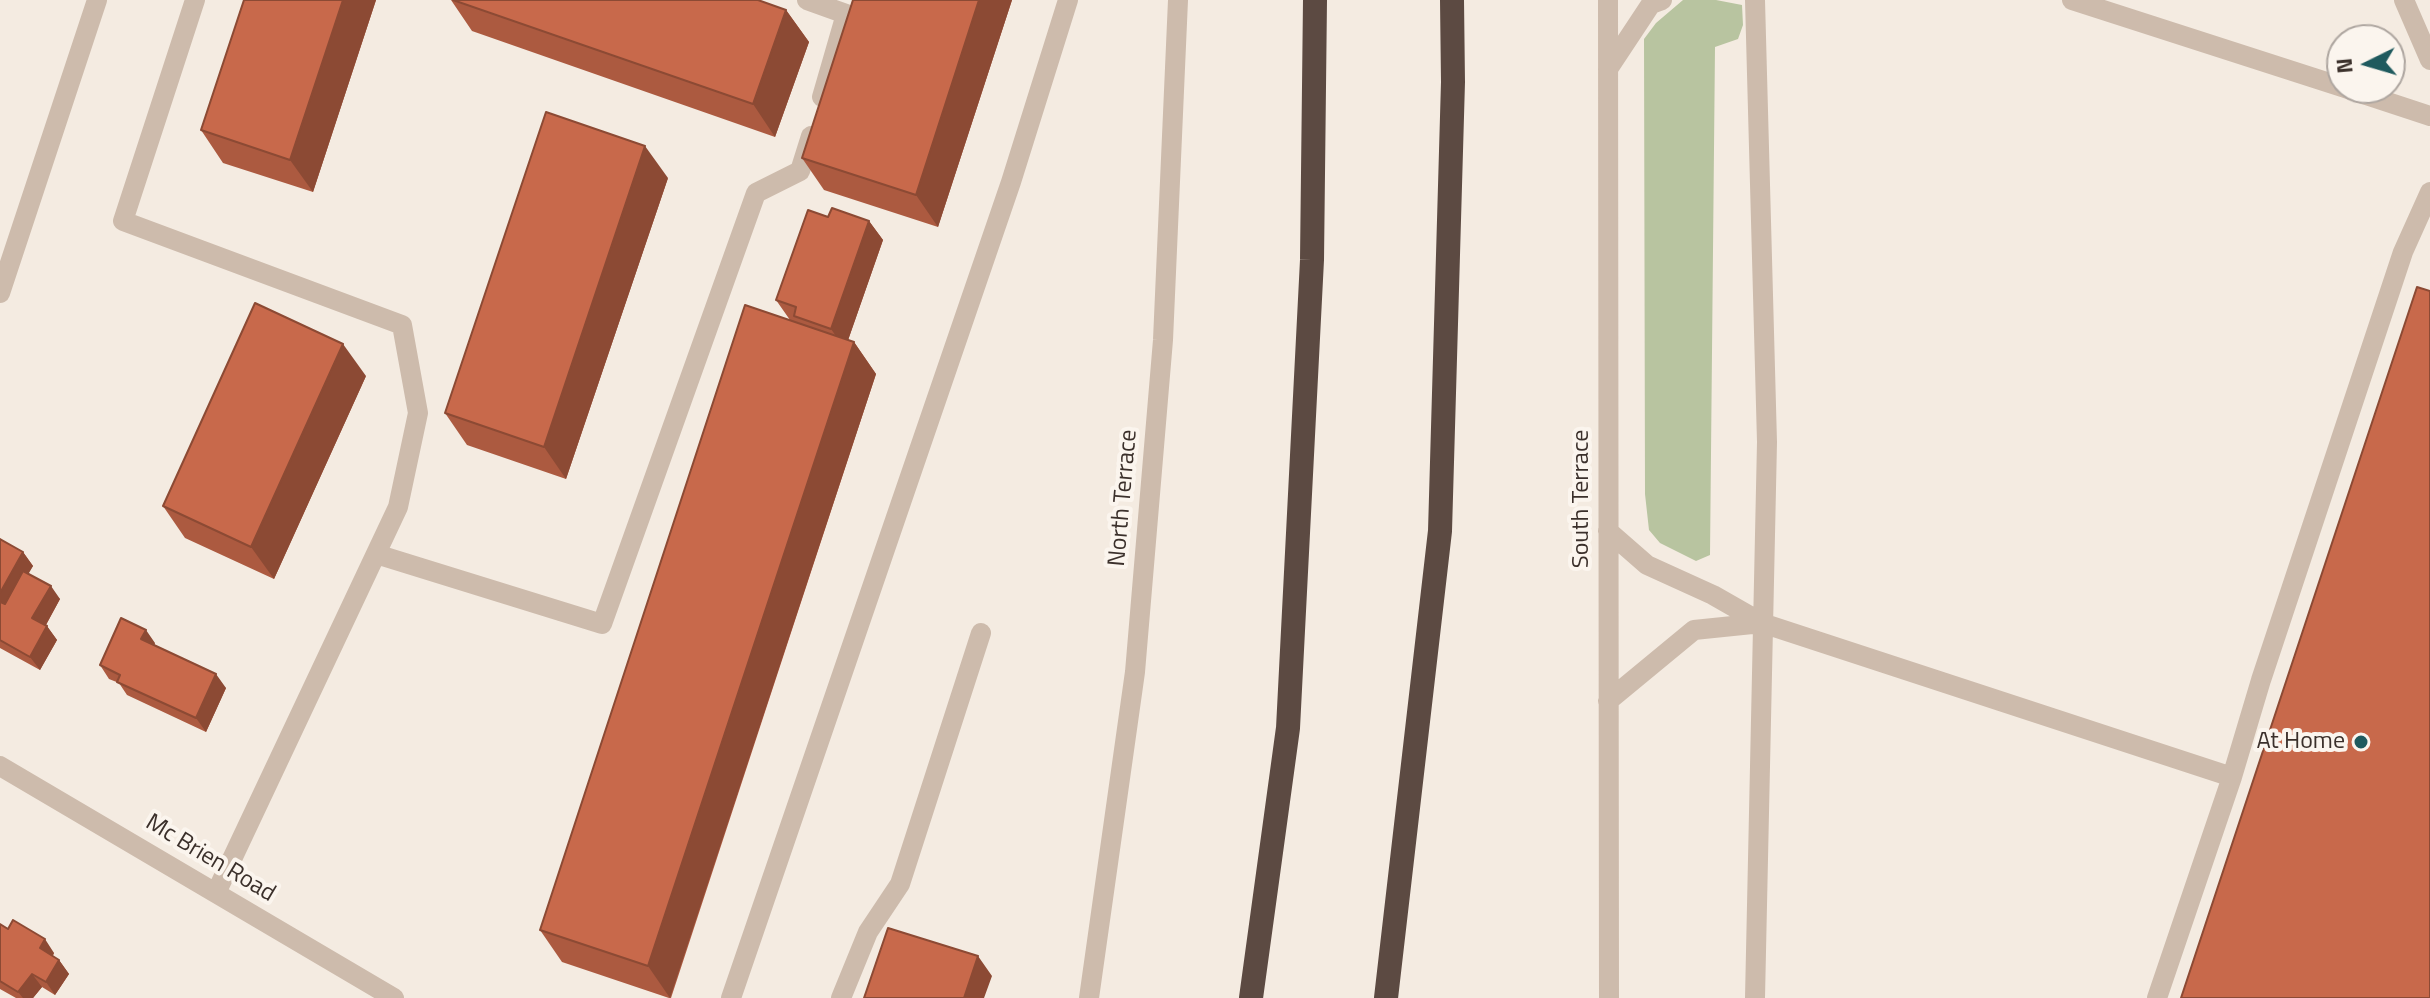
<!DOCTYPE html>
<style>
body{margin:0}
#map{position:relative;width:2430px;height:998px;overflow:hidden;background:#f4ebe1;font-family:"Titillium Web",sans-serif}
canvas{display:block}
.north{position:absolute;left:2326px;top:24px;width:80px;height:80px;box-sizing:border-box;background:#fbf5ee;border:2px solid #aea6a0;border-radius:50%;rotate:265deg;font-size:22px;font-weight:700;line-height:32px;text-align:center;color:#3b302b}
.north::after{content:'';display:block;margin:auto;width:28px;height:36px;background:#1f5a5e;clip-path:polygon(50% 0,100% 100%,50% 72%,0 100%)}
</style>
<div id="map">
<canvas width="2430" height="998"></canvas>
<div class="north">N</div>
</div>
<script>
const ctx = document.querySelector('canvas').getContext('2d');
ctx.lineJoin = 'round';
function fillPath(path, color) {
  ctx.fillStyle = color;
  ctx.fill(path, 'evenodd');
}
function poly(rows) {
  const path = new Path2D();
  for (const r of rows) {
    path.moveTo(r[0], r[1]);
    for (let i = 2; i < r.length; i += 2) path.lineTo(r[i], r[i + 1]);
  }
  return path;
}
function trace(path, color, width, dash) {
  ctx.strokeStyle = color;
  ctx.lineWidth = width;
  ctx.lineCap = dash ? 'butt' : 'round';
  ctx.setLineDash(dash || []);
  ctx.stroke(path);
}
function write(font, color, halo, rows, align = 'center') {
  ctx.font = font + ' "Titillium Web",sans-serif';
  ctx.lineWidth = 8;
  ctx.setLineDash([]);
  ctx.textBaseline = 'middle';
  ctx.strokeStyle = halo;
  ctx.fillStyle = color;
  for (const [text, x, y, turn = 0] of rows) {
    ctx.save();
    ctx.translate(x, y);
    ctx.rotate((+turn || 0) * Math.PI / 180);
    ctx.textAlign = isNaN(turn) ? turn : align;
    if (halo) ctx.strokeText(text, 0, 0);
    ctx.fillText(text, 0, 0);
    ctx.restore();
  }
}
fillPath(poly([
 [1683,0,1716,0,1742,5,1743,25,1738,39,1715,47,1710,555,1696,561,1660,543,1649,530,1645,494,1644,39,1656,23]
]), '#b8c4a0');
trace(poly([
 [195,0,123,221,402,325,418,413,398,507,216,893],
 [807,0,846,14,822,97],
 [1608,0,1609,998],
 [2072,0,2342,87],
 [2404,0,2430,60],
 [1608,69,1651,4,1662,0],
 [2345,88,2430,116],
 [0,293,97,0],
 [1608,531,1647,565,1713,595,1762,623,2232,777],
 [376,554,602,624,756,193,800,171,811,136],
 [1608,701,1694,630,1762,623],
 [0,766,394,998],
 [731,998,1011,182,1068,0],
 [841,998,868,932,900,884,981,633],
 [1089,998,1135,672,1163,340,1178,0],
 [1755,998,1767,442,1755,0],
 [2157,998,2232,777,2261,680,2403,252,2430,192]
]), '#cdbbac', 20);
trace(poly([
 [1251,998,1288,728,1312,260,1315,0],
 [1386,998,1440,531,1453,82,1452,0]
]), '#5c4a42', 24);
fillPath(poly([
 [244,0,376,0,313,192,223,163,201,130],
 [451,0,758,0,786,10,809,42,775,137,472,31],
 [853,0,1012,0,938,227,824,190,802,158],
 [668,178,566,479,467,445,445,413],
 [828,217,869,221,883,240,848,340,854,342,876,374,671,998,669,998,562,962,540,930,799,323,790,320,776,300],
 [366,376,274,579,185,538,163,506],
 [0,539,23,552,33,566,28,573,60,599,46,625,57,640,40,670,0,648],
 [155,643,154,646,226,688,206,732,127,695,119,683,109,679,100,665],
 [0,924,54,953,53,956,59,960,69,974,55,995,42,987,33,998,16,998,0,989]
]), '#ac5a40');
fillPath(poly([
 [343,0,376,0,313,192,290,160],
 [979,0,1012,0,938,227,916,195],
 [786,10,809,42,775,137,753,104],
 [645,146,668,178,566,479,544,447],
 [869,221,883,240,845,349,831,329],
 [854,342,876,374,670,998,648,966],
 [343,344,366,376,274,579,251,547],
 [23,552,33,566,6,613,0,605,0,593],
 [51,586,60,599,42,632,32,618],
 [47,626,57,640,40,670,30,657],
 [146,630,155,643,151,653,141,639],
 [216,674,226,688,206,732,196,718],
 [45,939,54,953,49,961,40,948],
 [978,956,992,976,984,998,964,998],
 [59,960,69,974,55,995,46,982],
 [32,974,42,987,33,998,23,998,18,992]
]), '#8c4a34');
const building = poly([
 [244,0,343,0,290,160,201,130,244,0],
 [453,0,758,0,786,10,753,104,453,0],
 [853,0,979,0,916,195,802,158,853,0],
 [546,112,645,146,544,447,445,413,546,112],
 [832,208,869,221,831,329,794,316,796,307,776,300,808,210,828,217,832,208],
 [2417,287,2430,291,2430,998,2181,998,2417,287],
 [255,303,343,344,251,547,163,506,255,303],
 [745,305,854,342,648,966,540,930,745,305],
 [0,539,23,552,0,593,0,539],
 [23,571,51,586,32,618,47,626,30,657,0,640,0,602,5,604,23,571],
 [121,618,146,630,141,639,216,674,196,718,117,682,120,675,100,665,121,618],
 [13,920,45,939,40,948,59,960,46,982,32,974,18,992,0,981,0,924,8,929,13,920],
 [888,928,978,956,964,998,864,998,888,928]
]);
fillPath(building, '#c8694b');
trace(building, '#8c4a34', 2);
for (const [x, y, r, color] of [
 [2361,742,8,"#1f5a5e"]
]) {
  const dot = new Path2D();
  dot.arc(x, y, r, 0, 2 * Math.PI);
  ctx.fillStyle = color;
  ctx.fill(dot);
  trace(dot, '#fbf5ee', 3);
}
write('24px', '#3b302b', '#fbf5ee', [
 ["North Terrace",1124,498,-85],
 ["South Terrace",1582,499,-90],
 ["Mc Brien Road",210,859,31]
]);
write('24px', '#3b302b', '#fbf5ee', [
 ["At Home",2345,742]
], 'right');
</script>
